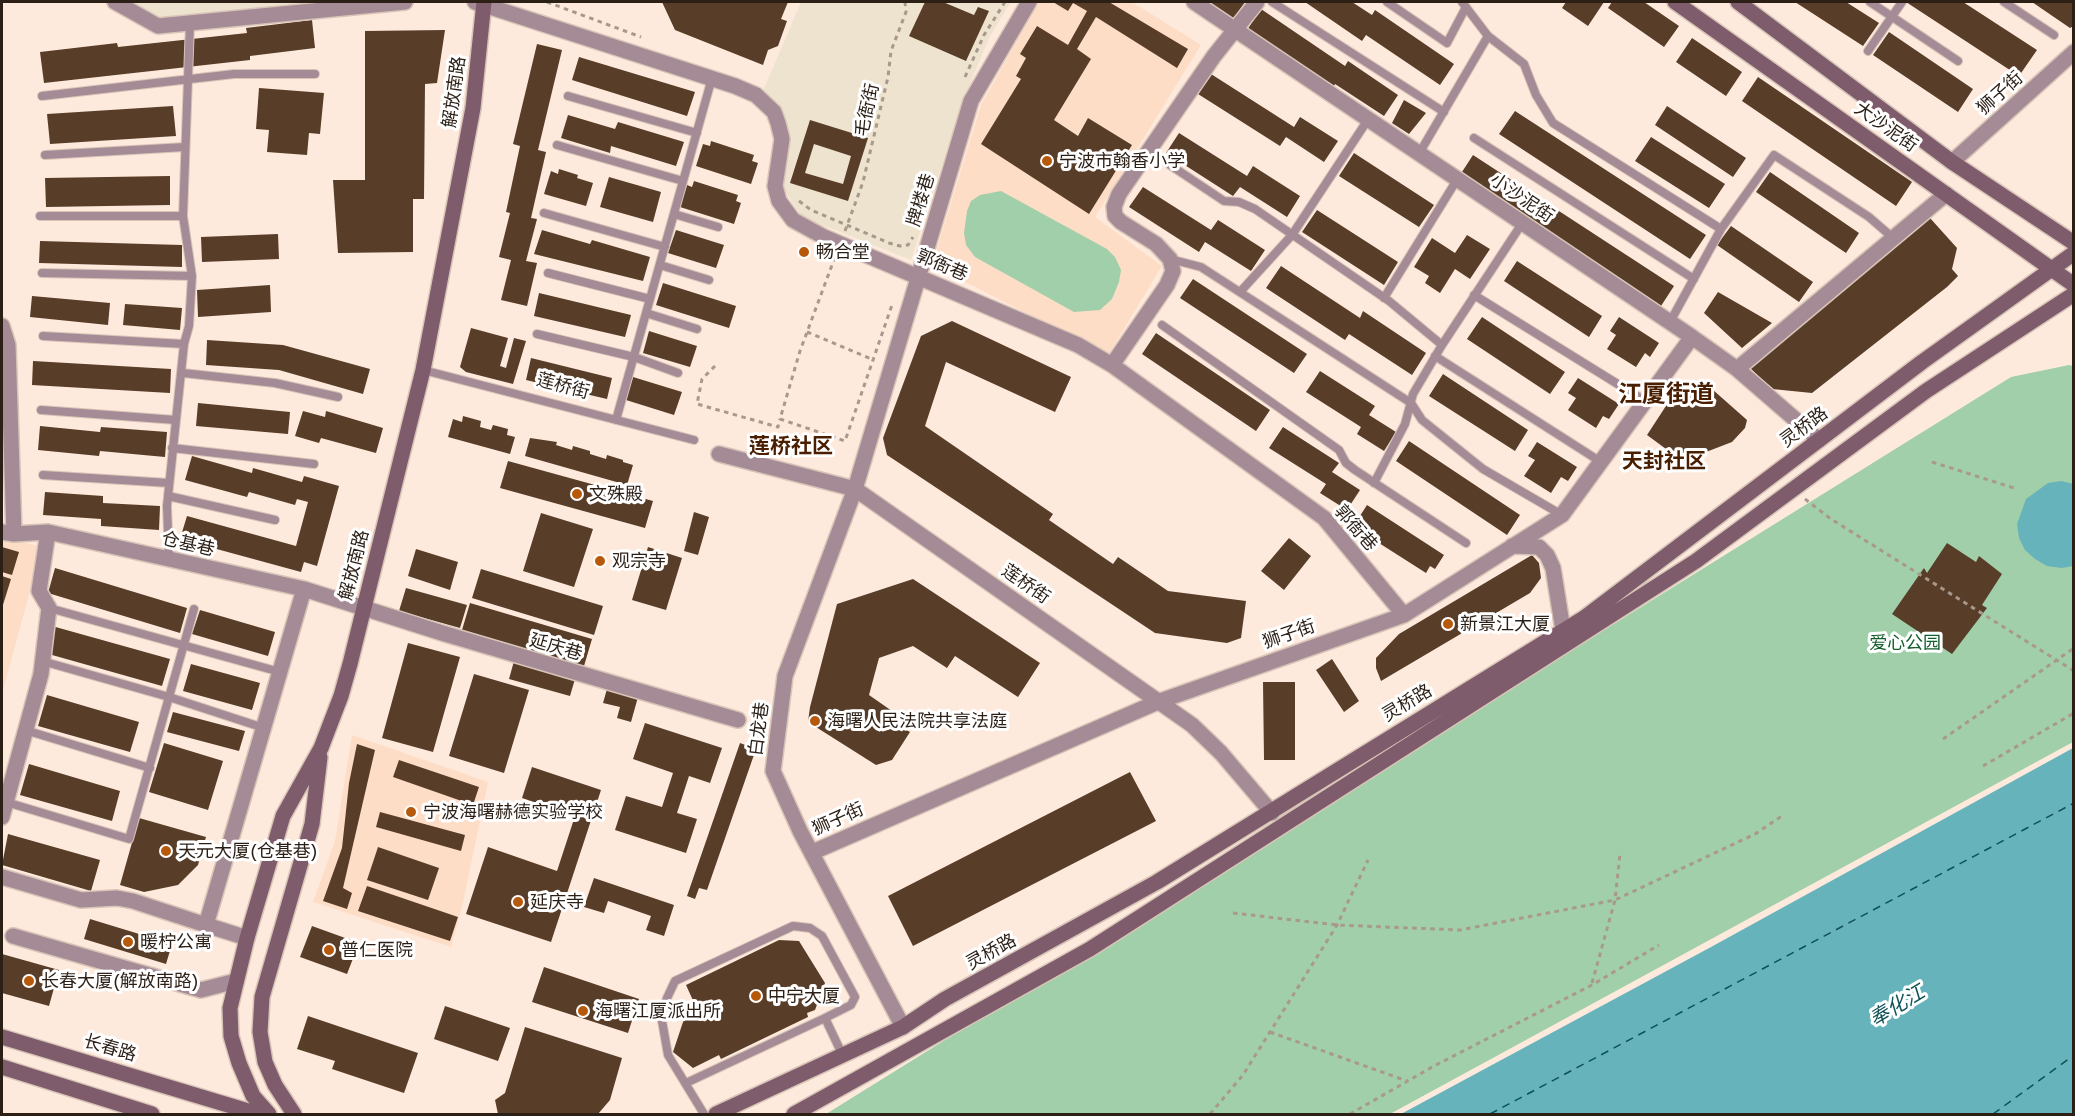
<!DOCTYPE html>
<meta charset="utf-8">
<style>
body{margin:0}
#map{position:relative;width:2075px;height:1116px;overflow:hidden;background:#feeadc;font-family:"Golos Text",sans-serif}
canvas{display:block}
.frame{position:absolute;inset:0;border:3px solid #2b1f16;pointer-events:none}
</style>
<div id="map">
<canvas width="2075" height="1116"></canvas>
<div class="frame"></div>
</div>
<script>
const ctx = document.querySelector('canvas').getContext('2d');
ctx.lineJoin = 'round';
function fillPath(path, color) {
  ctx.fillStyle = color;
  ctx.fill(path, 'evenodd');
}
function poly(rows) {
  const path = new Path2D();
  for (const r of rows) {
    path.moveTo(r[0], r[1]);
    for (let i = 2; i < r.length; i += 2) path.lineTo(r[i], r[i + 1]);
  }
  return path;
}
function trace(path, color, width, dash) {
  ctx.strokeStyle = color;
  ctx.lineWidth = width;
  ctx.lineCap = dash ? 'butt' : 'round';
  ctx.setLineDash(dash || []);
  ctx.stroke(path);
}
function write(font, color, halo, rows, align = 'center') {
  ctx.font = font + ' "Golos Text","Noto Sans SC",sans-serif';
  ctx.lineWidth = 6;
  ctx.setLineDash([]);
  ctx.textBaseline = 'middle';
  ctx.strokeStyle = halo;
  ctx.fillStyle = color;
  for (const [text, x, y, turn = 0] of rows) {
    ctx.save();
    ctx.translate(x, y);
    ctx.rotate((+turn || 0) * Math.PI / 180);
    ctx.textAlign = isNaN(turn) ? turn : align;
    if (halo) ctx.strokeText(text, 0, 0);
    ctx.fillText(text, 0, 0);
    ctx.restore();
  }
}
fillPath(poly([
 [125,2,339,2,159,21],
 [801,2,1011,2,990,36,962,103,911,260,802,217,779,182,786,135,786,118,772,98,763,91]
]), '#eee3ce');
fillPath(poly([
 [1039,2,1132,2,1201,45,1095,217,1162,266,1108,355,932,265,981,105],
 [2,537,42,547,2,694],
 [352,735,488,782,463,903,451,947,313,902,335,841]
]), '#feddc7');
fillPath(poly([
 [1001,191,1107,249,1115,257,1121,270,1119,282,1112,299,1100,310,1074,312,975,257,966,245,964,233,967,211,971,201,980,195],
 [2069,365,2073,366,2073,742,1390,1114,826,1114,2011,377]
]), '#a1cfa9');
fillPath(poly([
 [2061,481,2074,484,2073,566,2062,568,2047,566,2035,559,2025,550,2019,538,2017,524,2026,499,2048,483],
 [2073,748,2073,1114,1401,1114,1711,947]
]), '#67b3bc');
trace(poly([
 [1490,1114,2074,803],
 [1993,1114,2074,1055]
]), '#0e5258', 1.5, [8, 6]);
fillPath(poly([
 [662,2,788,2,781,19,787,21,778,46,768,50,763,65,675,30],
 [925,2,943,2,974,15,978,7,989,11,966,61,909,36],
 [1053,2,1109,2,1188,49,1177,68,1096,17,1077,49,1091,59,1054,120,1078,136,1088,118,1132,145,1089,214,981,144,1021,79,1016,76,1026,58,1020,54,1037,26,1068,45,1087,11,1073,3,1068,11],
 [1205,2,1245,2,1233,20],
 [1305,2,1352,2,1372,15,1375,10,1454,64,1440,85,1366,35,1362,41],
 [1566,2,1604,2,1588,26,1562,8],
 [1612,2,1644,2,1679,26,1664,47,1608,8],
 [1795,2,1846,2,1879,23,1863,46],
 [1906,2,1963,2,2037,50,2019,76],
 [2032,2,2074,2,2074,26,2070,28],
 [1261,9,1345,66,1348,61,1398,95,1384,116,1335,84,1333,88,1247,30],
 [312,20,315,48,250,56,250,60,44,83,40,52,117,43,118,47,247,33,246,28],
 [445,30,437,83,425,84,424,199,413,199,413,252,338,253,333,180,365,180,365,31],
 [1889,32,1973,89,1958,112,1873,55],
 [1692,38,1742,72,1726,96,1676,62],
 [537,44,562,50,538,150,546,152,531,218,537,219,526,261,537,263,527,306,501,300,511,260,499,257,510,213,506,212,520,146,513,144],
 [579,57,695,92,687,116,572,80],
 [1211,74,1294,127,1300,117,1338,141,1324,162,1286,137,1280,146,1198,94],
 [1758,77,1912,182,1896,206,1742,101],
 [259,88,324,93,320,134,309,133,307,155,267,152,269,130,256,129],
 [1404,100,1426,113,1409,134,1392,123],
 [173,106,176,136,50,144,47,114],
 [1667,106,1746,158,1733,177,1655,125],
 [1515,111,1706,235,1690,259,1499,134],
 [568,115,615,129,618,122,684,142,676,166,611,146,610,153,561,138],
 [810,120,868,138,848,201,790,183],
 [814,144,851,156,843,184,805,173],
 [1179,133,1247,176,1253,166,1300,196,1287,217,1240,187,1233,196,1166,153],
 [1651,137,1725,184,1709,208,1635,161],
 [711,141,754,155,752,161,758,163,751,184,696,166,703,144,710,146],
 [1354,153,1434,205,1419,227,1339,176],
 [1473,155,1674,286,1661,306,1460,175],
 [559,169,578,175,577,178,593,183,586,206,544,194,551,171,558,174],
 [1770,172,1859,233,1846,253,1756,192],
 [170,176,170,205,46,207,45,178],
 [609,177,661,192,653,222,600,207],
 [694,181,738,195,736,201,741,203,734,224,680,207,687,185,692,187],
 [1143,187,1211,230,1218,220,1265,250,1251,271,1205,242,1199,252,1129,207],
 [1317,210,1398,262,1384,285,1302,232],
 [1930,218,1957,248,1952,269,1958,276,1947,287,1812,393,1772,389,1750,368],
 [1731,226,1813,282,1799,302,1717,245],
 [542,230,590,244,592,240,650,257,643,281,534,254],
 [676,230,724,245,716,268,668,253],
 [278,234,279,259,202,262,201,237],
 [1467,235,1490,249,1470,279,1455,269,1440,293,1425,283,1429,276,1414,267,1432,238,1455,253],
 [40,241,182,245,182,267,39,263],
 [1517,261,1602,316,1589,337,1504,281],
 [1281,266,1360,318,1363,311,1426,353,1412,375,1349,334,1345,340,1266,288],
 [1193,279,1307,354,1294,373,1180,298],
 [663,283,736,306,729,328,656,305],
 [270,285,271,312,198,317,197,290],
 [1718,292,1772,323,1742,348,1704,313],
 [539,293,631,315,625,337,534,316],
 [32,296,110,303,108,325,30,317],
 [125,304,182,308,180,330,123,325],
 [1482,317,1565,372,1550,394,1467,339],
 [1619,317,1659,343,1650,357,1645,353,1636,367,1607,349,1616,335,1610,331],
 [952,321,1071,377,1055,412,946,362,925,426,1053,514,1049,520,1113,564,1118,557,1168,591,1246,601,1241,638,1227,643,1155,633,887,455,883,438,921,336],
 [471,328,508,338,500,366,506,368,514,338,526,341,513,384,466,372,460,367],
 [649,331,697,346,690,367,643,353],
 [1156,333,1270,410,1256,431,1142,354],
 [207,340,283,345,370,369,363,394,279,370,206,365],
 [531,358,612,378,607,399,526,380],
 [33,361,171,369,170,393,32,385],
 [1320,371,1375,406,1369,415,1396,432,1384,451,1357,434,1361,427,1306,392],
 [1443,374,1528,430,1515,451,1429,396],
 [633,377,682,392,674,415,626,400],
 [1578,378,1619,404,1609,419,1603,416,1596,428,1568,410,1576,398,1568,393],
 [1704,382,1747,420,1745,428,1732,442,1706,452,1685,453,1666,449,1647,435,1679,386],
 [198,403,290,412,288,434,196,426],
 [303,411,325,417,326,411,383,428,376,453,321,438,319,443,295,436],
 [463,416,481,421,480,427,491,430,493,425,508,429,507,435,515,437,510,454,448,437,453,419,462,422],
 [40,426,100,432,101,427,167,432,165,457,100,451,99,456,38,450],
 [1283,427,1339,463,1332,472,1360,490,1347,510,1320,493,1326,484,1269,448],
 [530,438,557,442,556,445,572,450,573,446,590,451,590,454,606,459,607,455,623,460,623,462,633,465,627,485,525,456],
 [1409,441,1520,515,1507,535,1396,461],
 [1537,442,1577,467,1568,481,1561,477,1551,493,1524,476,1535,460,1528,456],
 [192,456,252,473,253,468,302,482,304,476,339,486,317,566,304,562,301,572,180,539,187,516,296,546,308,502,297,499,295,505,249,492,247,497,185,480],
 [508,461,653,501,645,528,500,488],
 [45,492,103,496,103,503,160,506,159,530,101,526,101,519,43,515],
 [1367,505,1444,555,1435,569,1430,566,1426,573,1357,529,1362,521,1358,519],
 [694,512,709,517,698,555,684,551],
 [541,513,593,529,574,587,523,571],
 [1289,538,1311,556,1284,590,1261,571],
 [1947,543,1976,562,1979,556,2002,574,1982,605,1987,608,1952,654,1892,614,1924,568,1927,573],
 [2,547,19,552,12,575,2,572],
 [648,547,682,558,666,610,632,600],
 [416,549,458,562,450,590,408,576],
 [1532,555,1539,563,1541,578,1530,593,1381,681,1376,668,1376,658,1399,634],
 [55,568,187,608,180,633,48,593],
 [481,569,603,606,594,635,472,598],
 [2,576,11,579,2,608],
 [913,579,1040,663,1018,697,955,656,947,668,913,646,879,658,869,695,902,718,898,725,910,732,892,760,876,765,808,722,810,707,837,604],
 [406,588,467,605,460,628,399,611],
 [470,603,592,639,584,666,462,630],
 [200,610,275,632,268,656,192,634],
 [52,626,170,659,162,686,45,653],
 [408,643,460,657,433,752,382,738],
 [1332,659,1359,701,1344,712,1316,670],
 [514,661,575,679,570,696,509,679],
 [191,664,260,683,252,710,183,691],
 [474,674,529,690,504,773,449,756],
 [1263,682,1295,682,1295,760,1264,760],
 [607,689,638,697,631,722,617,718,620,707,603,703],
 [47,695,139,722,130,752,38,726],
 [173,712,245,731,239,751,167,732],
 [645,723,722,748,710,783,689,776,677,813,697,819,686,853,615,830,626,796,662,807,673,773,633,759],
 [164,743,223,761,208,810,149,792],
 [740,743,756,749,707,890,699,888,695,899,687,896],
 [357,744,375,750,343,888,352,893,347,909,323,901,342,848,349,783],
 [399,760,479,787,473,805,393,777],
 [29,764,120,791,112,821,20,795],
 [532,767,601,790,551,942,466,914,488,847,557,871,575,816,522,798],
 [1130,772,1156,821,913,946,888,896],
 [380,812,465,835,461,851,376,827],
 [139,818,206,837,198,865,178,885,144,892,120,885],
 [8,834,100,860,91,891,2,865],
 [378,847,439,868,428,900,367,880],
 [594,878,674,905,664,936,646,930,651,916,608,901,604,913,584,907],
 [367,886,458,917,450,941,358,911],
 [90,919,172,944,166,964,84,939],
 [312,926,359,943,347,974,300,957],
 [779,940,799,941,825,983,815,1010,807,1013,808,1017,721,1059,719,1055,693,1068,673,1052,686,1013,696,1007,686,985],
 [2,954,59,970,49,1006,2,993],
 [544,967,639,999,628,1033,532,1002],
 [445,1006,510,1028,498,1061,434,1039],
 [308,1016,418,1053,404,1093,332,1069,335,1061,297,1049],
 [525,1027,622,1058,610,1100,598,1114,498,1114,495,1100,505,1093]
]), '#583d29');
const lane = poly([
 [1272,2,1444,112],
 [1387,2,1447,43,1466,7],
 [1870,2,1958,61],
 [2004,2,2054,35],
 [1488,36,1524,64,1536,95,1553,123,1721,229],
 [1868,51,1902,2],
 [42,96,234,74,315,74],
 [568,96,697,133],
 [1474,138,1694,279],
 [557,145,683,181],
 [1149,151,1224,201,1239,202,1255,209,1389,301,1442,345],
 [1420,152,1488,36,1462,2],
 [45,155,185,147],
 [544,213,665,247],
 [674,214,718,227],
 [40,216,183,216],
 [1170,259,1201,267,1411,403,1422,420,1483,469,1562,515],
 [660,265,709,280],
 [42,273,192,276],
 [548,273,650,299],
 [1240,292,1292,235,1369,118],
 [1474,295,1645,401],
 [1384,298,1458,178],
 [646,313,697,329],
 [1670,322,1721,229,1774,155,1869,217,1892,237],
 [1162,325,1339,450,1346,463,1355,470,1466,543],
 [537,334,634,357,678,373],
 [43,336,184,344],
 [1435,356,1601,462],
 [423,370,694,440],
 [183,373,275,383,338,397],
 [41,410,176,420],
 [616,420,712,78],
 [172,448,314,464],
 [43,475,169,483],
 [1374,483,1405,424,1413,394,1442,345,1523,222],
 [168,496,275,520],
 [169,559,167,506,184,344,189,326,192,276,183,216,190,23],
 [49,608,280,672],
 [42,661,169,697,194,609],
 [25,730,150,768],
 [6,802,129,839,169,697,264,728],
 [686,1083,825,1018],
 [704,1114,668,1055,661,1015,667,998,675,981,793,926,810,928,822,936,855,997,851,1005,825,1018,843,1056]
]);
const street = poly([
 [115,2,158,26,405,2],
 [475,2,735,86,756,95,774,112,778,123,782,139,775,186,779,201,793,220,824,237,1078,345,1112,365,1324,518,1404,615],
 [1194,2,1692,337,1737,369,1819,440],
 [1952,162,2074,52],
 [2,326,8,345,14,534],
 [1112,365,1167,285,1173,271,1170,259,1156,244,1121,222,1115,216,1114,207,1119,194,1214,56,1257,2],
 [1737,369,1946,194],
 [719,454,855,489,1192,725,1221,753,1272,813],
 [2,532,14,534,48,532,304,589,442,633,738,720],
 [1512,546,1539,547,1547,555,1553,568,1563,630],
 [2,817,41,674,49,608,39,591,48,532],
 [813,852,1160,701,1404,615,1562,515,1692,337],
 [2,877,81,900,117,898,133,901,206,925],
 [13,936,201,990,236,981],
 [247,938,206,925,304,589],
 [903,1027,800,831,773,771,785,676,855,489,971,101,1029,2]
]);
const secondary = poly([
 [1675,2,2074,285],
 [1738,2,1952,162,2074,243],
 [2,1037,258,1114],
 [2,1067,152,1114],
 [269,1114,253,1096,239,1063,231,1036,230,1008,247,938,283,816,321,748,341,696,350,664,423,370,473,108,484,2],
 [294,1114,275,1085,265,1062,260,1032,262,997,312,824,320,757],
 [716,1114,903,1027,945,999,1157,882,1584,618,1922,362,2074,253],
 [794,1114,1090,949,1696,561,1926,391,2074,294]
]);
trace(lane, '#d8c5b8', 10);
trace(street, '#d8c5b8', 18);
trace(secondary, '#d8c5b8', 18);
trace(poly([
 [547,2,641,37],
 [965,77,984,35,1005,2],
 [799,201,811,210,889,243,900,246,908,245,913,237],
 [845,231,863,182,888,77,891,51,906,12,905,2],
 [835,257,800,351,780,419,845,441,893,302],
 [807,332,874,360],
 [715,366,702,379,697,404,778,427,780,419],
 [1932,462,2014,488],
 [1805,499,1831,519,2074,671],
 [1943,739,2074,648],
 [1983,766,2074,713],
 [1233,913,1337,925,1460,930,1615,900,1755,834,1782,816],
 [1592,983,1615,900,1620,854],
 [1270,1032,1407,1081],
 [1210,1114,1243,1075,1337,925,1368,860],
 [1350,1114,1434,1066,1592,985,1659,945]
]), '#a9988c', 3, [4.5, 4.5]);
trace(lane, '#a48b96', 8);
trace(street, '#a48b96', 15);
trace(secondary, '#7f5c6c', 15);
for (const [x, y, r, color] of [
 [1047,161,6,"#b7590a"],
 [804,252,6,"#b7590a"],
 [577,494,6,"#b7590a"],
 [600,561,6,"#b7590a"],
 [1448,624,6,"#b7590a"],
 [815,721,6,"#b7590a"],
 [411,812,6,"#b7590a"],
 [166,851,6,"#b7590a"],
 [518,902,6,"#b7590a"],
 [128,942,6,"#b7590a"],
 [329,950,6,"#b7590a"],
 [29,981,6,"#b7590a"],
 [756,996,6,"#b7590a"],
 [583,1011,6,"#b7590a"]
]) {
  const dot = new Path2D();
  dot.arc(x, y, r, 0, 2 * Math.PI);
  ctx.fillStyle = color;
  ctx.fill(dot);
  trace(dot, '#fff', 2);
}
write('18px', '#2b1f16', '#fff', [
 ["解放南路",454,92,-82],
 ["狮子街",2000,93,-42],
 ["毛衙街",867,110,-77],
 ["大沙泥街",1886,127,35],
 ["小沙泥街",1522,198,34],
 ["牌楼巷",921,200,-73],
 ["郭衙巷",942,265,23],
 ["莲桥街",563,386,15],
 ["灵桥路",1804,427,-37],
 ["郭衙巷",1356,528,49],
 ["仓基巷",188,544,13],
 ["解放南路",354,565,-76],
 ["莲桥街",1026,584,35],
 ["狮子街",1289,634,-19],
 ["延庆巷",556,647,16],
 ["灵桥路",1407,703,-31],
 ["白龙巷",759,729,-83],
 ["狮子街",838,819,-24],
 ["灵桥路",991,952,-29],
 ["长春路",110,1048,16]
]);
write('18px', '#2b1f16', '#fff', [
 ["宁波市翰香小学",1059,161],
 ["畅合堂",816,252],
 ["文殊殿",589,494],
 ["观宗寺",612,561],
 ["新景江大厦",1460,624],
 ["海曙人民法院共享法庭",827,721],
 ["宁波海曙赫德实验学校",423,812],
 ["天元大厦(仓基巷)",178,851],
 ["延庆寺",530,902],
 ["暖柠公寓",140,942],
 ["普仁医院",341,950],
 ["长春大厦(解放南路)",41,981],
 ["中宁大厦",768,996],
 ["海曙江厦派出所",595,1011]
], 'left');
write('18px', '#145d2c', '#fff', [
 ["爱心公园",1905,643]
]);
write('italic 20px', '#0e5258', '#fff', [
 ["奉化江",1897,1006,-31]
]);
write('bold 21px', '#4a1e00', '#fff', [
 ["莲桥社区",791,446],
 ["天封社区",1664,461]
]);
write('bold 24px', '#4a1e00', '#fff', [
 ["江厦街道",1666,394]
]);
</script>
